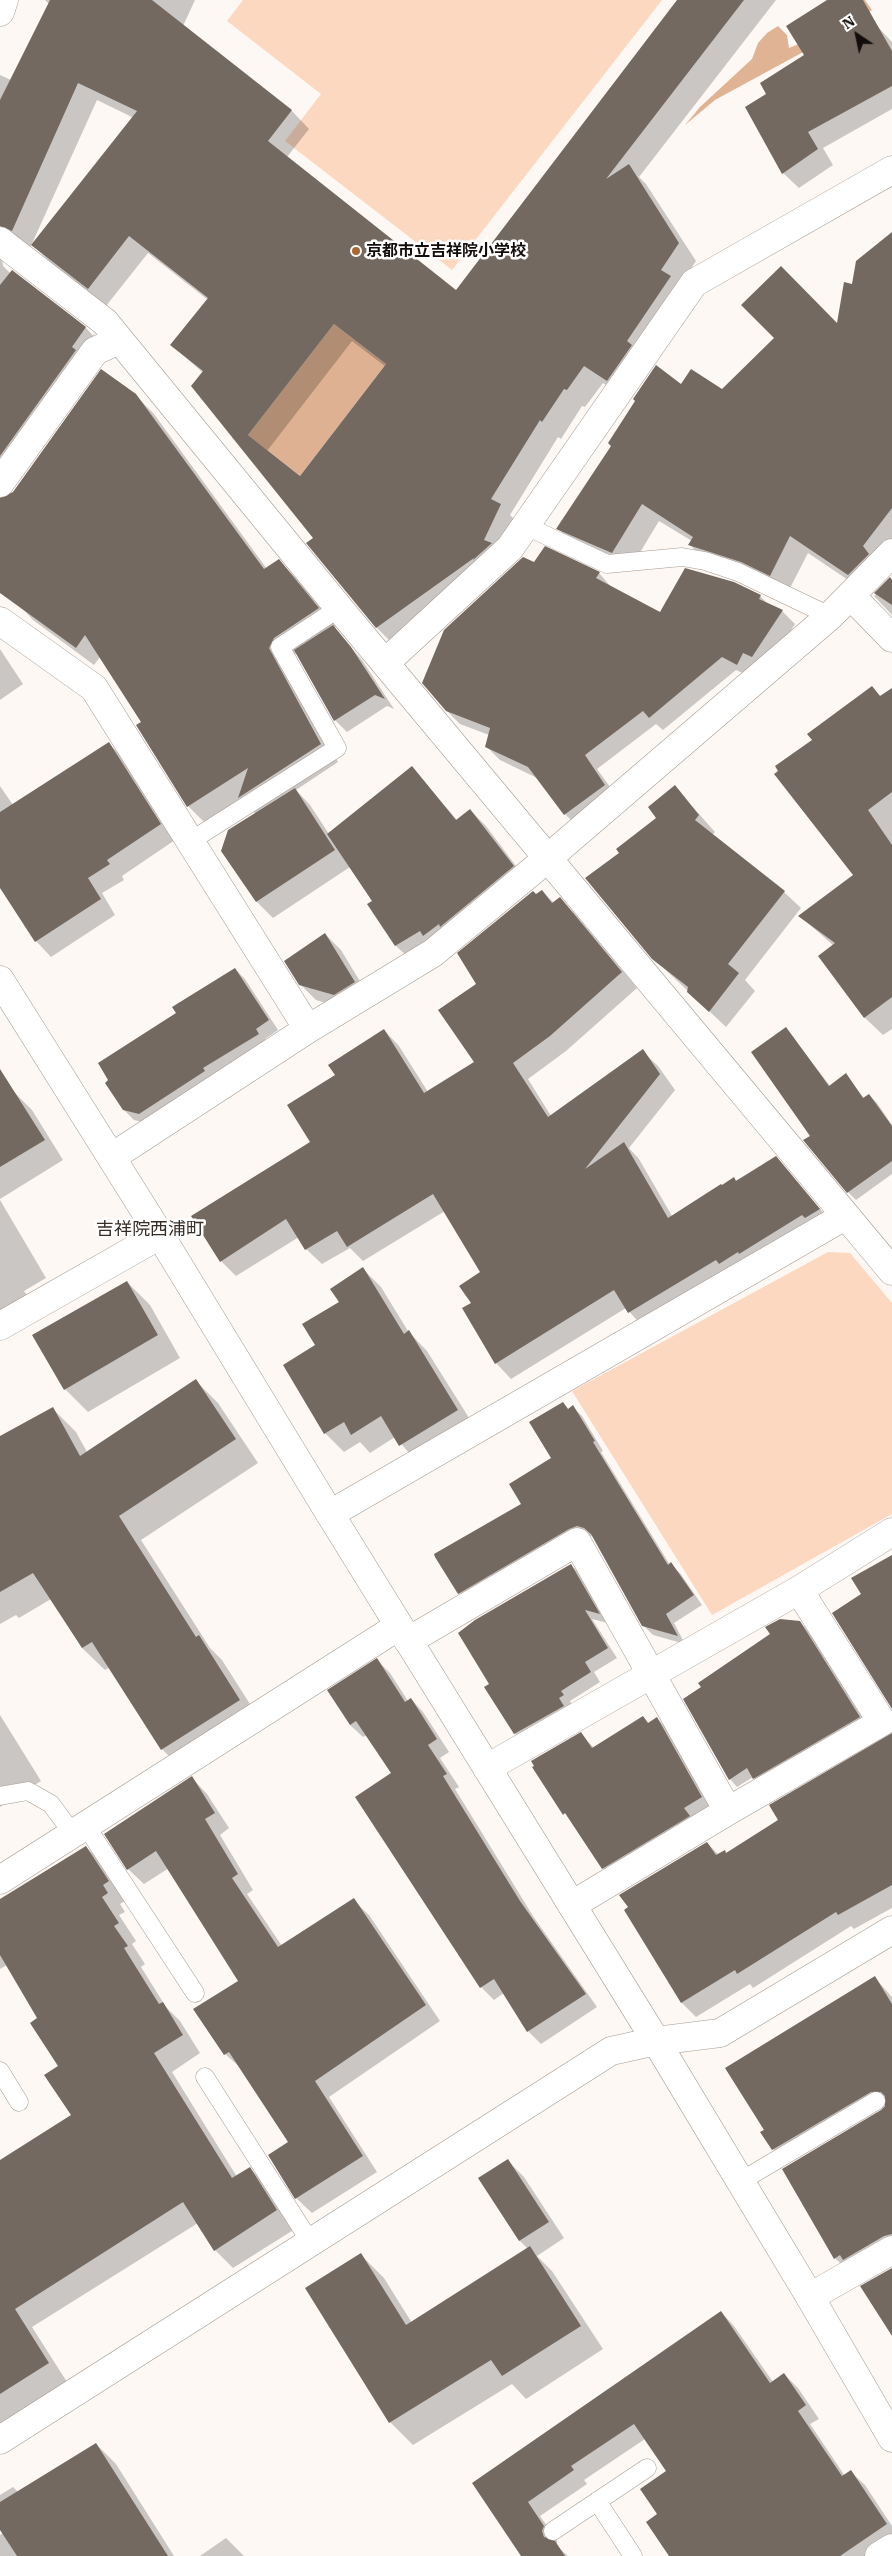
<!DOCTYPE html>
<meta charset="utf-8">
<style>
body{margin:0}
#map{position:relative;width:892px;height:2556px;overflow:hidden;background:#fdf8f4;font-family:"IBM Plex Serif",serif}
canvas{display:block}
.north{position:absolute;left:832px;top:10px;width:50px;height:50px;-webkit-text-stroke:4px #fff;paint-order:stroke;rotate:326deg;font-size:14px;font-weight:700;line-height:20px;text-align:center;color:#120d0b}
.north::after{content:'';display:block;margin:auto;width:18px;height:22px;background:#120d0b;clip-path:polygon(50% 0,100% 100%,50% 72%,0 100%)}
</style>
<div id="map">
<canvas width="892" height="2556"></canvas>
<div class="north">N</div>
</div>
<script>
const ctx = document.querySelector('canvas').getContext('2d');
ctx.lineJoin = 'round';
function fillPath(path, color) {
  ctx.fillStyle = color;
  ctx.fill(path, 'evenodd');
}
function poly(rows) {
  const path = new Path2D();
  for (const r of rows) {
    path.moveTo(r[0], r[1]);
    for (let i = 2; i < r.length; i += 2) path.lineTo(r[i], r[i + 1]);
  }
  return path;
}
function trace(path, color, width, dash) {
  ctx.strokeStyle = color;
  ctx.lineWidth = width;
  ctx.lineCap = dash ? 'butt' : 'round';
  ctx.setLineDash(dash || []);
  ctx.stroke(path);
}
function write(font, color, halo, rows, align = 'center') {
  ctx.font = font + ' "IBM Plex Serif","Noto Sans JP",serif';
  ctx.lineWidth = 5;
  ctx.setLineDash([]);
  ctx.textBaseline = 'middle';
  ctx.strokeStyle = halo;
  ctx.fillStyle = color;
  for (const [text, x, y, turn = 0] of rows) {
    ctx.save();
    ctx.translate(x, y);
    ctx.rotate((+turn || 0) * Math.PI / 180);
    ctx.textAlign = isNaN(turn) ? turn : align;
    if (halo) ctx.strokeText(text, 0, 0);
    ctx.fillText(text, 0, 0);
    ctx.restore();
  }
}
fillPath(poly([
 [243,0,662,0,452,270,285,141,321,94,227,21],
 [828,1252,850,1253,892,1303,892,1514,712,1615,572,1391]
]), '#fcd8c0');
fillPath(poly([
 [857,0,865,0,872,10,805,51,715,100,685,125,700,107,752,59,758,43,767,33,778,26,787,35,789,48,815,37]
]), '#e0b394');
fillPath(poly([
 [334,324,386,364,300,476,248,435]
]), '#deb192');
fillPath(poly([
 [45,0,195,0,183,26,292,111,309,129,287,157,456,291,679,0,776,0,639,177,646,184,696,261,679,287,625,398,603,383,585,407,582,406,561,439,558,437,510,515,518,523,395,646,377,628,308,543,315,538,203,373,172,345,208,300,148,253,106,306,51,263,33,245,134,118,97,100,30,248,2,258,3,266,11,274,12,272,86,328,103,346,2,499,6,499,135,395,154,414,267,569,279,561,297,579,336,627,334,628,362,660,394,709,387,706,347,732,335,720,297,653,292,656,287,666,338,762,296,790,310,805,329,834,412,767,457,820,470,810,486,826,528,882,412,961,396,946,369,905,374,901,350,867,273,918,257,902,222,851,256,814,242,801,206,824,188,806,142,723,100,657,94,665,33,620,0,584,0,75,11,80,49,4],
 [352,341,386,367,300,477,267,451],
 [830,0,857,0,877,26,892,42,892,109,823,148,833,165,799,188,783,173,768,95,805,56],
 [892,236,892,566,866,592,808,553,788,592,707,562,690,545,692,541,659,521,630,569,575,546,558,528,681,386,722,391,838,325,853,285],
 [545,548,599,573,612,588,661,614,760,596,769,605,782,611,795,624,766,670,751,677,736,670,663,730,656,724,597,769,618,798,578,827,565,814,537,778,500,760,486,746,489,735,460,724,447,711],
 [892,581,892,615,874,596],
 [0,649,23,684,0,700],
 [872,688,881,697,892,689,892,1029,883,1035,864,1017,834,946,800,916,855,875,814,740],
 [109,744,125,759,175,840,122,876,124,880,102,893,115,915,51,957,36,941,0,887,0,786,13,805],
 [675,787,715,832,712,835,784,892,801,908,745,980,755,991,726,1027,653,958,621,854,658,818],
 [542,891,554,903,560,899,575,914,637,988,566,1051,528,1079,551,1116,642,1051,658,1066,675,1090,629,1148,639,1159,672,1216,776,1158,834,1225,644,1328,626,1308,511,1379,496,1363,463,1309,473,1303,482,1272,445,1211,363,1261,350,1248,322,1264,306,1249,299,1237,236,1276,221,1261,311,1142,336,1076,384,1030,399,1046,428,1092,475,1063,477,984,536,896],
 [325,934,341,950,370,998,350,1010,316,1000,300,984],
 [235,969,245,979,278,1030,265,1039,268,1044,149,1124,134,1120,124,1110],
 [786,1028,830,1086,846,1075,864,1098,869,1095,877,1103,892,1125,892,1174,856,1200,848,1192,811,1136],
 [13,1091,32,1110,63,1160,0,1199,0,1099],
 [0,1200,46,1278,24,1291,29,1298,0,1315],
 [363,1269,381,1287,408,1331,427,1351,476,1429,419,1464,395,1437,370,1453,360,1442,344,1452,325,1433,317,1345,340,1303],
 [127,1282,150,1305,180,1358,88,1412,65,1389],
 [195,1380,218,1403,258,1463,141,1540,210,1648,222,1660,262,1723,185,1772,162,1749,110,1667,105,1670,82,1648,51,1599,19,1618,16,1615,0,1624,0,1438,53,1409,76,1432,87,1452],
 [563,1404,569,1410,573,1407,582,1416,603,1451,601,1452,670,1565,680,1573,702,1605,674,1623,685,1644,653,1635,643,1625,594,1537,588,1535,468,1602,459,1593,553,1459],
 [571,1565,581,1575,608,1623,592,1619,617,1658,594,1672,600,1682,570,1701,572,1705,525,1743,515,1734,486,1687,491,1684],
 [800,1622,808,1631,867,1725,762,1786,753,1777,737,1787,730,1779,703,1687],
 [377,1660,390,1673,408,1701,411,1699,423,1712,449,1752,440,1758,459,1787,455,1789,533,1916,597,2007,541,2044,528,2031,504,1993,494,2000,481,1987,393,1773,367,1735,363,1737,350,1725],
 [0,1715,41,1781,0,1807],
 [643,1718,649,1724,657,1718,666,1728,711,1807,612,1877,603,1868,535,1766,581,1734,594,1748],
 [892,1735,892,1908,854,1929,851,1926,753,1988,750,1984,696,2017,682,2003,626,1910,707,1843,719,1855,727,1854,780,1821],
 [192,1778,207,1794,229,1828,220,1835,253,1890,247,1894,282,1946,353,1900,369,1915,440,2021,329,2097,377,2172,312,2213,296,2198,289,2143,242,2069,225,2054,239,1981,169,1868,144,1884,128,1869],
 [86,1847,104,1865,127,1900,120,1904,125,1912,119,1915,136,1941,132,1944,145,1964,141,1967,166,2007,180,2021,200,2053,172,2072,237,2177,250,2168,268,2187,295,2229,233,2268,215,2250,198,2223,32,2327,67,2382,0,2424,0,2162,73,2116,60,2066,39,2019,7,1965,0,1969,0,1901],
 [875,1978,892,1997,892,2254,849,2272,835,2258,886,2105,787,2163,773,2149,762,2132],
 [508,2161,524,2177,564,2238,537,2256,552,2271,603,2349,526,2399,512,2384,413,2445,390,2422,361,2255,384,2278,412,2323,528,2249,520,2241,479,2179],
 [721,2312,734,2326,773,2382,784,2374,798,2388,819,2419,810,2424,845,2476,851,2472,865,2485,892,2526,892,2552,884,2556,840,2556,838,2554,835,2556,669,2556,659,2514,668,2472,645,2439,584,2480,587,2484,540,2516,557,2540,557,2546,568,2556,522,2556,474,2483],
 [96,2444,116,2464,174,2556,0,2556,0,2535,3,2533,0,2528,0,2495,13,2487,18,2492],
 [226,2538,244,2556,200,2556]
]), '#0003');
fillPath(poly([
 [50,0,152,0,292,110,268,141,456,290,677,0,744,0,606,179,629,164,679,243,661,270,671,276,627,341,632,345,607,381,584,366,567,390,564,389,542,422,540,420,491,499,501,504,484,540,492,543,473,560,474,558,376,628,306,543,313,538,191,386,203,371,170,345,208,298,129,236,88,289,31,245,137,111,78,83,12,231,0,226,0,100],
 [334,324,386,364,300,476,248,435],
 [827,0,863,0,892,51,892,86,808,132,818,149,782,174,745,107,766,94,760,83,804,55,786,26],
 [892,232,892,508,863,546,869,554,848,575,790,536,770,576,741,562,688,545,693,537,642,504,612,553,556,529,611,446,608,443,635,401,633,399,656,365,681,384,691,369,722,389,774,338,741,305,781,266,837,323,844,282,852,284,856,261],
 [12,270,86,327,72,347,76,350,0,456,0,285],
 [101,369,136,394,264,569,279,559,319,608,274,638,269,648,321,744,238,798,248,768,187,807,136,725,141,722,85,635,76,648,0,593,0,498,13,492],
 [545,546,600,572,596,578,660,612,685,568,734,582,761,595,759,599,783,610,752,657,743,653,737,665,722,657,649,718,643,711,585,755,605,785,564,815,528,767,485,747,490,728,446,711,422,683,444,630,523,557,534,562],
 [890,577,892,580,892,605,874,593],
 [333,625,351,647,385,699,375,695,334,721,294,650],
 [872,686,880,696,892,688,892,792,868,810,892,845,892,997,864,1018,818,956,835,943,798,916,853,875,774,774,778,771,775,766,812,740,807,734],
 [109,742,161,824,107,860,110,864,88,878,101,899,35,942,0,888,0,812],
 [412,766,456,820,470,809,514,866,440,927,439,924,423,936,420,931,395,946,367,904,372,901,327,834],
 [675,785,699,815,695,820,785,891,728,964,739,973,709,1012,687,992,688,987,652,959,585,878,619,853,616,849,656,818,648,807],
 [295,788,335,850,256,902,221,851,228,830],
 [542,890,552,903,560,897,622,972,550,1036,513,1063,548,1117,643,1049,660,1074,585,1169,624,1142,668,1218,721,1184,722,1185,734,1177,736,1181,776,1156,820,1209,805,1218,802,1215,739,1254,738,1252,719,1264,716,1260,628,1313,614,1290,495,1364,462,1308,471,1303,459,1286,480,1272,433,1194,347,1247,337,1231,305,1250,286,1219,220,1262,191,1216,310,1142,287,1105,335,1075,328,1065,384,1029,424,1093,474,1062,438,1010,476,984,457,953,533,891,536,894],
 [325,933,355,982,334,995,299,985,284,961],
 [235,968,269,1020,256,1029,259,1034,203,1068,205,1071,139,1114,123,1110,105,1083,108,1080,98,1063,176,1013,172,1007],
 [786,1027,829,1086,846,1073,863,1098,869,1094,892,1126,892,1161,847,1193,803,1140,810,1136,751,1052],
 [0,1069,45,1140,0,1167],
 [363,1267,404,1334,409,1330,458,1410,399,1446,381,1416,351,1435,344,1422,324,1434,283,1365,315,1345,302,1324,339,1302,330,1289],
 [127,1281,158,1335,64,1390,32,1335],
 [196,1379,236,1439,119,1516,196,1637,199,1635,240,1700,161,1750,92,1642,82,1648,33,1573,0,1592,0,1436,53,1407,80,1456],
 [563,1402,568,1409,573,1405,595,1441,593,1442,668,1565,671,1562,694,1595,666,1614,678,1636,642,1626,591,1534,584,1528,577,1526,569,1529,458,1594,435,1557,434,1554,521,1504,509,1484,551,1458,529,1422],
 [892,1555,892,1709,832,1613,861,1594,851,1578],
 [571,1564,600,1614,585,1610,608,1648,585,1662,591,1672,561,1691,564,1695,559,1698,564,1706,514,1734,484,1687,489,1684,458,1633,475,1620],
 [780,1619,800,1621,860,1717,753,1779,747,1768,729,1780,683,1699,701,1687,698,1683,770,1634,765,1627],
 [377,1658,405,1702,411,1698,437,1739,428,1745,447,1774,443,1776,520,1901,586,1994,527,2032,494,1979,480,1988,355,1797,391,1773,356,1721,350,1725,327,1690],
 [643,1716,648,1723,657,1717,702,1797,684,1808,690,1816,602,1869,565,1813,563,1815,532,1767,534,1766,531,1761,581,1732,592,1748],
 [892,1733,892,1885,838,1915,836,1912,737,1974,735,1970,681,2003,624,1910,628,1907,619,1895,707,1842,716,1855,725,1850,726,1853,778,1820,769,1805],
 [192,1776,215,1813,205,1819,238,1874,232,1878,278,1947,354,1898,426,2005,315,2081,363,2156,295,2199,268,2155,288,2142,229,2052,224,2055,193,2009,238,1981,156,1851,127,1870,104,1834],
 [86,1846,109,1881,103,1885,108,1893,102,1897,119,1923,114,1926,128,1946,124,1948,159,2004,163,2002,183,2035,154,2053,232,2178,250,2167,277,2210,214,2251,183,2202,15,2309,49,2363,0,2394,0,2160,71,2115,44,2075,58,2066,30,2023,37,2018,0,1955,0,1899],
 [875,1976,892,2004,892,2234,884,2236,843,2260,840,2255,834,2259,782,2169,881,2110,885,2106,885,2096,881,2092,871,2092,772,2150,760,2132,764,2130,725,2068],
 [508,2159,549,2222,519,2241,478,2178],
 [530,2246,581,2326,502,2376,491,2360,389,2423,305,2288,361,2253,406,2325],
 [892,2268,892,2336,860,2286],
 [721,2311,770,2383,784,2373,806,2405,798,2411,842,2476,851,2470,887,2524,840,2556,669,2556,646,2522,657,2514,640,2489,666,2471,634,2424,571,2466,574,2470,528,2502,544,2526,542,2531,544,2537,555,2541,565,2556,521,2556,472,2483],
 [96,2443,168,2556,17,2556,0,2530,0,2502]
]), '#746961');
const lane = poly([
 [526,526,607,564,682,557,705,561,738,572,830,616],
 [189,842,337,748,280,647,339,608],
 [0,1796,28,1791,51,1804,73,1834],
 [86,1826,195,1993],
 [0,2071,19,2102],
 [205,2077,311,2243],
 [741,2181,876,2101],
 [597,2501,633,2556],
 [553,2531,647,2468]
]);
const street = poly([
 [0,12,4,0],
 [0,241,105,322,339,608,892,1271],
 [0,483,95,351,119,340],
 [851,596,892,638],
 [0,621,94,688,308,1029],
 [386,662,510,548,694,283,892,170],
 [112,1157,308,1029,433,953,548,858,830,616,892,553],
 [0,1326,160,1235],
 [330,1514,845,1216],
 [408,1641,577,1542,728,1811],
 [487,1768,799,1590,892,1532],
 [0,1880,399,1626],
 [572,1905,728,1811,882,1722,799,1590],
 [810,2297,892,2250],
 [0,2440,611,2051,656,2041,720,2033,892,1930],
 [879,2556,892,2548]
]);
const secondary = poly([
 [0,980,160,1235,330,1514,656,2041,810,2297,892,2438]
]);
trace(lane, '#a69a92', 19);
trace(street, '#a69a92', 29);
trace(secondary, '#a69a92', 29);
trace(lane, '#fff', 18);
trace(street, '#fff', 28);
trace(secondary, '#fff', 28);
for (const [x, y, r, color] of [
 [356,251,5,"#a96733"]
]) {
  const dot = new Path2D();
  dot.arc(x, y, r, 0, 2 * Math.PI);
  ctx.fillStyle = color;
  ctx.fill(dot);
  trace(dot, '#fff', 2);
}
write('bold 16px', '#120d0b', '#fff', [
 ["京都市立吉祥院小学校",366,251]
], 'left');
write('18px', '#352c25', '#fff', [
 ["吉祥院西浦町",150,1230]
]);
</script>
